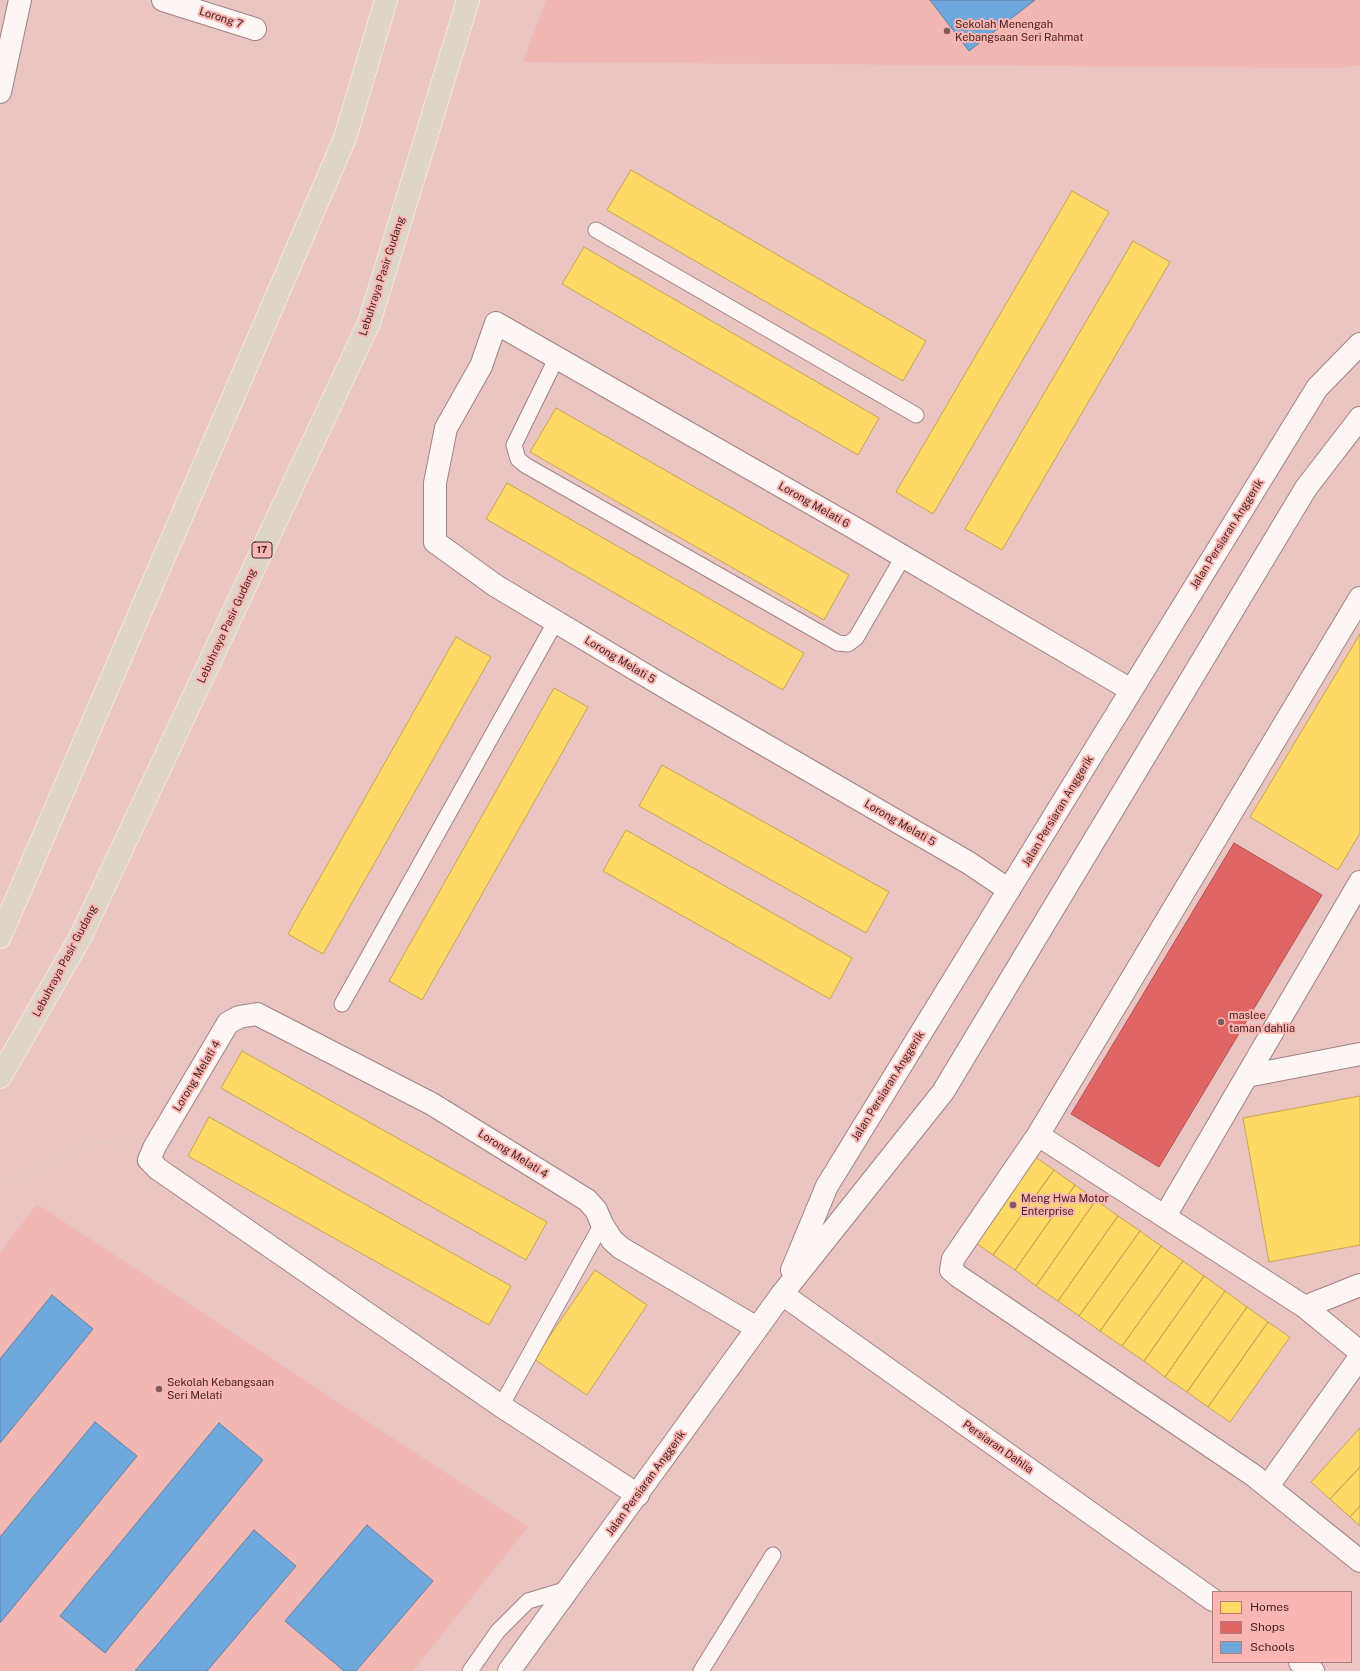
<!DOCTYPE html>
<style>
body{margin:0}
#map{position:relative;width:1360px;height:1671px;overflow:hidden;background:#eac5c2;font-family:"Public Sans",sans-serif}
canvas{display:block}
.legend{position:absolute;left:1212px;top:1591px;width:140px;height:72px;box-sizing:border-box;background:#fab6b2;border:1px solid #b27c79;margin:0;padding:5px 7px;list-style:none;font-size:12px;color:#452523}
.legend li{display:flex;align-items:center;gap:8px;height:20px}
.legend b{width:20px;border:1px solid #b27c79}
</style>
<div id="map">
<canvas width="1360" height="1671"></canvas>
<ul class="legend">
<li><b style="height:11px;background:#ffd966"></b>Homes</li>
<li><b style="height:11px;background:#e06666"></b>Shops</li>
<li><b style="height:11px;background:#6fa8dc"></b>Schools</li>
</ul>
</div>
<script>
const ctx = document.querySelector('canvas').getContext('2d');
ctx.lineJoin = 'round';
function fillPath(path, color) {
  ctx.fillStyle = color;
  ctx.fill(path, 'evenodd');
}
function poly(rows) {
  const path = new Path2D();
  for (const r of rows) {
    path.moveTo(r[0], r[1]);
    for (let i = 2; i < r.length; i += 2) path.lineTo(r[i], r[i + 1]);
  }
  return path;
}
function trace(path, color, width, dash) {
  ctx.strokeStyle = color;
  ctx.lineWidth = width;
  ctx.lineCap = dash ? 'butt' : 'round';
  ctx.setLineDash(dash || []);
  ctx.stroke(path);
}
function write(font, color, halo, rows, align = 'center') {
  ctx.font = font + ' "Public Sans",sans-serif';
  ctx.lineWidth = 4;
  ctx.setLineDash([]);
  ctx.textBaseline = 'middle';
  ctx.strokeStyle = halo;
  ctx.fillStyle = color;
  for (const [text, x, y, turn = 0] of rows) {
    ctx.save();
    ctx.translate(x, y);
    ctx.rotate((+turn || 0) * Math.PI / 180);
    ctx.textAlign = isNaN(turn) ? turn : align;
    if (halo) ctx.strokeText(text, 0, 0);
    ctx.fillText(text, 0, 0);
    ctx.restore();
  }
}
fillPath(poly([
 [546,0,1360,0,1360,65,1342,68,523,62],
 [37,1204,528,1527,413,1671,0,1671,0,1252]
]), '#f0b7b3');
const homes = poly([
 [631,170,926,341,903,381,607,210,631,170],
 [1072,191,1109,212,933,514,896,492,1072,191],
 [1133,241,1170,262,1002,550,965,529,1133,241],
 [584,247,879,418,858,455,562,284,584,247],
 [556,408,849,575,824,620,530,452,556,408],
 [507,483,804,653,783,690,486,519,507,483],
 [1360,634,1360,833,1338,870,1250,817,1360,634],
 [456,637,491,657,323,954,288,934,456,637],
 [554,688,588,707,422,1000,389,981,554,688],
 [662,765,889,892,866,933,639,806,662,765],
 [626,830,852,958,830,999,603,871,626,830],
 [242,1051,547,1222,526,1260,221,1088,242,1051],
 [1360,1096,1360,1245,1269,1262,1243,1118,1360,1096],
 [209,1117,511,1286,489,1325,188,1156,209,1117],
 [1032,1155,1054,1170,993,1255,972,1240,1032,1155],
 [1054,1170,1075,1185,1015,1270,993,1255,1054,1170],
 [1075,1185,1096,1200,1036,1286,1015,1270,1075,1185],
 [1096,1200,1118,1216,1058,1301,1036,1286,1096,1200],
 [1118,1216,1140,1231,1079,1316,1058,1301,1118,1216],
 [1140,1231,1161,1246,1100,1331,1079,1316,1140,1231],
 [1161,1246,1183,1261,1122,1346,1100,1331,1161,1246],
 [1183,1261,1204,1276,1144,1361,1122,1346,1183,1261],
 [595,1270,647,1305,587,1395,534,1359,595,1270],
 [1204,1276,1225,1291,1165,1377,1144,1361,1204,1276],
 [1225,1291,1247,1307,1187,1392,1165,1377,1225,1291],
 [1247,1307,1268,1322,1208,1407,1187,1392,1247,1307],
 [1268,1322,1290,1337,1230,1422,1208,1407,1268,1322],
 [1360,1428,1360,1467,1330,1499,1311,1482,1360,1428],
 [1360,1467,1360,1506,1350,1517,1330,1499,1360,1467],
 [1360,1506,1360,1526,1350,1517,1360,1506]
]);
fillPath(homes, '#ffd966');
trace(homes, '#c7a352', 1);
const shops = poly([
 [1234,843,1322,895,1159,1167,1071,1114,1234,843]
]);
fillPath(shops, '#e06666');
trace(shops, '#b25252', 1);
const schools = poly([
 [930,0,1035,0,969,51,930,0],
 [52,1295,93,1329,0,1443,0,1359,52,1295],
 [95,1422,137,1456,0,1623,0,1537,95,1422],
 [219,1423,263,1460,105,1653,60,1616,219,1423],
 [367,1525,433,1581,356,1671,344,1671,285,1621,367,1525],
 [254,1530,296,1566,207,1671,135,1671,254,1530]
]);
fillPath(schools, '#6fa8dc');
trace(schools, '#6281a4', 1);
const service = poly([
 [596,230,916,415],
 [557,357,514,445,518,459,525,465,838,643,848,644,856,638,903,557],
 [342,1004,556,621],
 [501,1406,602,1224],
 [470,1671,498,1631,528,1601,568,1589],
 [701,1671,773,1555]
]);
const minor = poly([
 [163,0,255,29],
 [0,92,20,0],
 [1360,598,1038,1135,953,1259,951,1270,958,1276,1253,1475,1360,1561],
 [1009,890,969,863,672,691,496,586,435,542,435,483,446,428,481,366,496,323,851,526,1131,690],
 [1247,1076,1360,1054],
 [1038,1135,1305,1307,1360,1352],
 [1165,1216,1360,882],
 [782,1294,1213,1600],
 [1305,1307,1360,1285],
 [1268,1486,1360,1357],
 [638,1495,501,1406,158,1169,149,1160,155,1146,228,1023,239,1017,257,1014,432,1104,587,1200,596,1210,602,1224,612,1240,621,1248,757,1328],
 [1300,1662,1313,1671]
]);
const tertiary = poly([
 [792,1270,827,1186,1317,388,1360,344],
 [509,1671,782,1294,943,1092,1306,488,1360,418]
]);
const trunk = poly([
 [0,937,345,138,386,0],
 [0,1077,80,938,369,323,468,0]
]);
trace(service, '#a18281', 17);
trace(minor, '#a18281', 24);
trace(tertiary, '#a18281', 24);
trace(trunk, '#f6e5e4', 24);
trace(poly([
 [0,1181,15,1183,81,1144,107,1142,125,1146]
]), '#dbcece', 2.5, [1, 3]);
trace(service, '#fcf6f6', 15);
trace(minor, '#fcf6f6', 22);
trace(tertiary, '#fcf6f6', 22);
trace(trunk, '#ded4c8', 22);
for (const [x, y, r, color] of [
 [947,31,4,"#7f5d5b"],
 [1221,1022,4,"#7f5d5b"],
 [1013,1205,4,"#7f5d5b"],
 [159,1389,4,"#7f5d5b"]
]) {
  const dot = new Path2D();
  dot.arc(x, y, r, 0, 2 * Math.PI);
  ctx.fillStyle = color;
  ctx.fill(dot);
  trace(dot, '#fab6b2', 1.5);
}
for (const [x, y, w] of [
 [262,550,20]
]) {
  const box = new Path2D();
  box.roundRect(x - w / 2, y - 8, w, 16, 3);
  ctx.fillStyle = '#fab6b2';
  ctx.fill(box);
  trace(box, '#452523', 1);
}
write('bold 10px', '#452523', null, [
 ["17",262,550]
]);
write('11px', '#452523', '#fab6b2', [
 ["Lorong 7",221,18,18],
 ["Lebuhraya Pasir Gudang",382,276,-72],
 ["Lorong Melati 6",814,505,30],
 ["Jalan Persiaran Anggerik",1227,534,-58],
 ["Lebuhraya Pasir Gudang",227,626,-65],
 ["Lorong Melati 5",620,660,31],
 ["Jalan Persiaran Anggerik",1058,811,-59],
 ["Lorong Melati 5",900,823,30],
 ["Lebuhraya Pasir Gudang",65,961,-62],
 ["Lorong Melati 4",197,1076,-59],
 ["Jalan Persiaran Anggerik",888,1086,-58],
 ["Lorong Melati 4",513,1154,32],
 ["Persiaran Dahlia",998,1447,35],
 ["Jalan Persiaran Anggerik",646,1483,-54]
]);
write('11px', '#452523', '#fab6b2', [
 ["Sekolah Menengah",955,25],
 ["Kebangsaan Seri Rahmat",955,38],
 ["maslee",1229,1016],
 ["taman dahlia",1229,1029],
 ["Meng Hwa Motor",1021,1199],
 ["Enterprise",1021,1212],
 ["Sekolah Kebangsaan",167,1383],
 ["Seri Melati",167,1396]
], 'left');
</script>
